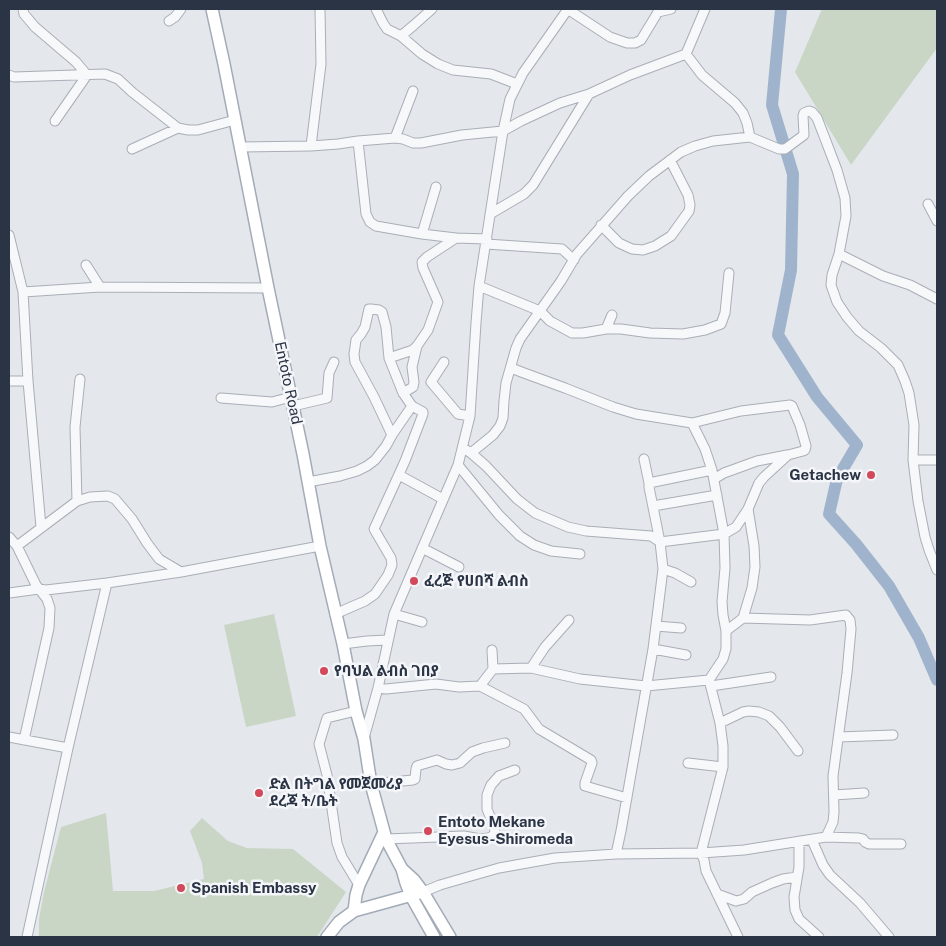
<!DOCTYPE html>
<meta charset="utf-8">
<style>
body{margin:0}
#map{position:relative;width:946px;height:946px;overflow:hidden;background:#e4e7ec;font-family:"Public Sans",sans-serif}
canvas{display:block}
.frame{position:absolute;inset:0;border:10px solid #2b3445;pointer-events:none}
</style>
<div id="map">
<canvas width="946" height="946"></canvas>
<div class="frame"></div>
</div>
<script>
const ctx = document.querySelector('canvas').getContext('2d');
ctx.lineJoin = 'round';
function fillPath(path, color) {
  ctx.fillStyle = color;
  ctx.fill(path, 'evenodd');
}
function poly(rows) {
  const path = new Path2D();
  for (const r of rows) {
    path.moveTo(r[0], r[1]);
    for (let i = 2; i < r.length; i += 2) path.lineTo(r[i], r[i + 1]);
  }
  return path;
}
function trace(path, color, width, dash) {
  ctx.strokeStyle = color;
  ctx.lineWidth = width;
  ctx.lineCap = dash ? 'butt' : 'round';
  ctx.setLineDash(dash || []);
  ctx.stroke(path);
}
function write(font, color, halo, rows, align = 'center') {
  ctx.font = font + ' "Public Sans","Noto Sans Ethiopic",sans-serif';
  ctx.lineWidth = 5;
  ctx.setLineDash([]);
  ctx.textBaseline = 'middle';
  ctx.strokeStyle = halo;
  ctx.fillStyle = color;
  for (const [text, x, y, turn = 0] of rows) {
    ctx.save();
    ctx.translate(x, y);
    ctx.rotate((+turn || 0) * Math.PI / 180);
    ctx.textAlign = isNaN(turn) ? turn : align;
    if (halo) ctx.strokeText(text, 0, 0);
    ctx.fillText(text, 0, 0);
    ctx.restore();
  }
}
fillPath(poly([
 [822,9,937,9,937,48,851,165,795,72],
 [274,614,296,716,246,727,224,625],
 [106,813,113,891,154,891,204,879,202,863,190,831,202,818,228,841,247,848,293,849,346,892,317,937,39,937,39,919,44,892,61,827]
]), '#c9d6c5');
trace(poly([
 [781,9,772,105,793,174,791,270,778,335,817,397,857,445,837,479,829,514,856,544,889,586,919,638,937,680]
]), '#9fb4cc', 12);
const minor = poly([
 [23,9,24,14,35,27,76,62,87,75,55,121],
 [376,9,383,23,387,29,401,36,422,54,438,64,453,70,491,74,517,84],
 [572,12,610,37,627,43,635,43,641,40,658,12,671,9],
 [169,21,175,17,181,9],
 [401,36,414,25,432,9],
 [686,54,705,9],
 [9,75,14,77,105,74,118,79,132,92,178,128,188,130,198,130,235,120],
 [395,138,413,91],
 [358,141,366,214,370,222,376,226,422,234,456,238,487,239],
 [311,146,321,64,320,9],
 [240,147,311,146,338,144,358,141,395,138,403,139,413,143,421,143,462,135,503,131,521,121,560,103,589,94,630,75,686,54,702,75,735,103,743,113,747,123,750,137],
 [132,149,178,128],
 [928,204,937,221],
 [490,214,524,194,533,185,589,94],
 [601,225,619,243,632,249,643,250,655,246,671,236,689,211,690,205,688,195,670,160],
 [422,234,436,187],
 [9,235,23,292,28,381,41,527],
 [486,244,562,249,574,260],
 [86,265,100,287],
 [479,286,540,311,550,321,572,333,583,333,606,329,621,329,650,333,683,334,705,330,721,324,725,313,729,273],
 [23,292,100,287,268,288],
 [937,299,910,285,883,276,839,254,832,275,831,285,837,302,847,317,859,331,881,348,898,365,905,381,909,393,914,425,913,460,918,501,925,537,929,550,937,570],
 [606,329,612,315],
 [389,358,413,350,417,346,428,330,438,302,423,268,422,262,427,257,456,238],
 [444,362,431,382,458,414,470,416],
 [511,368,524,373,565,388,613,407,636,414,692,423,705,449,712,470,724,534,725,568,722,602,723,615,726,631,726,649,723,659,709,680,720,723,723,746,723,767,701,853,704,860,706,871,738,937],
 [9,381,28,381],
 [403,393,413,387,414,382,412,367,417,346],
 [221,398,272,402,291,397],
 [293,406,327,398,329,373,334,362],
 [692,423,741,411,790,405,792,406,800,425,806,446,805,450,803,451,788,455,764,477,759,483,748,509,754,546,755,567,752,588,743,618],
 [463,448,471,453,493,435,500,426,503,418,504,401,506,383,516,348,520,339,561,281,577,254,628,196,649,176,681,152,695,146,713,141,750,137,779,149,785,149,804,135,803,116,804,113,809,111,812,112,817,118,824,136,837,170,845,198,846,216,839,254],
 [471,453,486,466,517,499,535,513,568,527,586,531,651,536,660,542,663,569,653,649,621,831,616,854],
 [644,459,649,483],
 [913,460,937,460],
 [458,465,499,515,520,536,534,545,551,551,580,554],
 [712,470,649,483,649,487,660,542,724,534,736,527,748,509],
 [399,475,443,499],
 [714,479,724,473,757,461,787,455],
 [308,482,340,476,357,471,367,466,375,460,386,446,392,435,374,397,355,362,354,354,356,340,361,334,365,327,369,309,371,309,379,310,382,312,386,327,389,358,403,393,412,406,392,435],
 [77,501,75,427,80,379],
 [653,506,717,495],
 [9,537,17,546,36,585,47,599,50,608,49,628,24,740],
 [17,546,77,501,90,497,108,496,115,499,132,519,147,543,159,559,181,572],
 [422,548,459,567],
 [663,569,675,573,691,582],
 [9,593,39,589,46,590,107,583,181,572,320,546],
 [335,614,365,601,375,594,388,575,392,565,391,558,374,529,405,461,423,414,423,412,412,406],
 [394,614,422,622],
 [656,626,681,628],
 [726,631,743,618,810,620,846,615,850,620,851,629,847,673,833,776,834,812,833,822,826,837],
 [343,644,367,641,387,640],
 [653,649,686,655],
 [492,650,493,669],
 [531,668,545,647,569,620],
 [480,686,524,709,539,729,591,760,592,763,585,783,585,786,627,798],
 [711,686,771,677],
 [378,688,386,689,436,684,459,687,480,686,493,669,531,668,580,679,646,686,709,680],
 [356,711,327,718,319,744,327,775,337,843,342,857,359,885],
 [720,723,743,712,749,711,759,712,769,716,780,727,798,751],
 [9,737,68,748],
 [839,737,893,735],
 [364,738,378,688,394,614,458,465,470,416,476,323,479,286,503,131,510,99,523,73,568,9],
 [688,763,723,767],
 [371,784,413,780,415,779,416,769,417,766,420,765,437,760,446,764,452,765,460,763,472,752,483,748,505,743],
 [834,795,864,793],
 [386,839,464,836,480,839,488,838,493,836,495,832,494,826,487,809,487,795,491,785,499,776,515,770],
 [812,840,823,865,830,875,860,903,889,937],
 [799,842,799,867,794,897,795,910,799,919,819,937],
 [423,892,440,885,471,876,499,868,555,858,616,854,701,853,744,850,826,837,859,838,863,839,865,842,869,844,901,844],
 [717,894,736,901,744,899,752,892,772,883,783,879,797,877],
 [27,937,68,748,107,583]
]);
const major = poly([
 [212,9,224,64,268,288,303,454,320,546,343,644,356,711,364,739,371,784,386,839,402,869,406,883,411,896,434,937],
 [402,869,414,880,423,892,450,937],
 [354,911,356,895,359,885,384,832],
 [327,937,339,922,354,911,423,892]
]);
trace(minor, '#a9aeb7', 11);
trace(major, '#a3abb8', 14);
trace(minor, '#f7f8fa', 9);
trace(major, '#fff', 11);
for (const [x, y, r, color] of [
 [871,475,5,"#d1495b"],
 [414,581,5,"#d1495b"],
 [324,671,5,"#d1495b"],
 [259,793,5,"#d1495b"],
 [428,831,5,"#d1495b"],
 [181,888,5,"#d1495b"]
]) {
  const dot = new Path2D();
  dot.arc(x, y, r, 0, 2 * Math.PI);
  ctx.fillStyle = color;
  ctx.fill(dot);
  trace(dot, '#f4f6f9', 2);
}
write('15px', '#2b3445', '#f4f6f9', [
 ["Entoto Road",288,383,78]
]);
write('bold 15px', '#2b3445', '#f4f6f9', [
 ["Getachew",861,475,"right"],
 ["ፈረጅ የሀበሻ ልብስ",424,581],
 ["የባህል ልብስ ገበያ",334,671],
 ["ድል በትግል የመጀመሪያ",269,784],
 ["ደረጃ ት/ቤት",269,801],
 ["Entoto Mekane",438,822],
 ["Eyesus-Shiromeda",438,839],
 ["Spanish Embassy",191,888]
], 'left');
</script>
